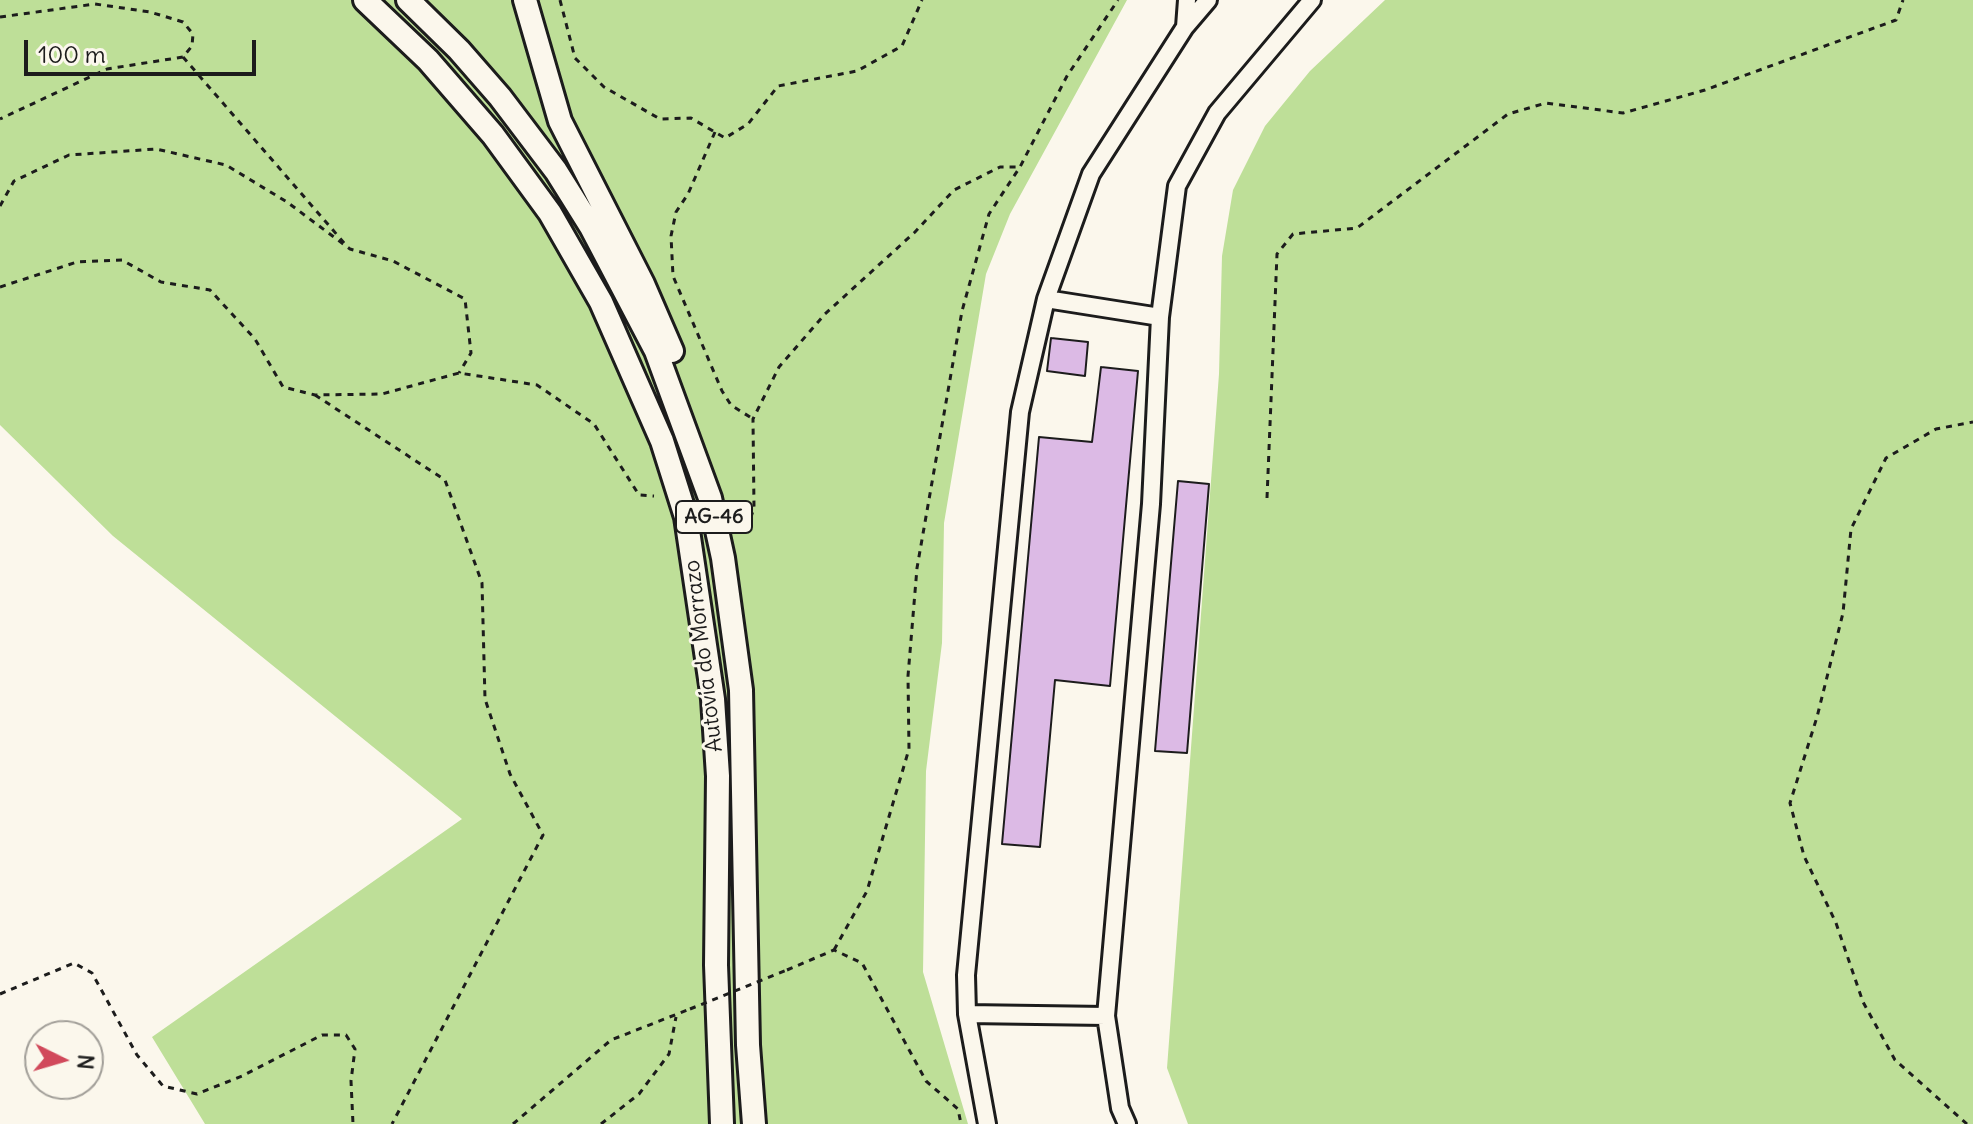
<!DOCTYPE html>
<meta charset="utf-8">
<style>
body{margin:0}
#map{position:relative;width:1973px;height:1124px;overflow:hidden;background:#fbf7ec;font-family:Delius,sans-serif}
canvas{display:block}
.north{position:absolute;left:24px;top:1020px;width:80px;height:80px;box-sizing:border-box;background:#fbf7ec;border:2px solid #a29f99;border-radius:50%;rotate:95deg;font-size:22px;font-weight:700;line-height:32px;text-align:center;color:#1c1c1c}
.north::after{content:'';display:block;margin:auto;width:28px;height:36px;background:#d1495b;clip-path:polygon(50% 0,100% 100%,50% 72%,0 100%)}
.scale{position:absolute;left:24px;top:40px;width:232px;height:36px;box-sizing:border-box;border:4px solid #1c1c1c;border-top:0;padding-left:10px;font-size:24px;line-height:28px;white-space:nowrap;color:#1c1c1c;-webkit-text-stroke:6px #fbf7ec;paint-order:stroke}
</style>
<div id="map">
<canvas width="1973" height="1124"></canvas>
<div class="north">N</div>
<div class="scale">100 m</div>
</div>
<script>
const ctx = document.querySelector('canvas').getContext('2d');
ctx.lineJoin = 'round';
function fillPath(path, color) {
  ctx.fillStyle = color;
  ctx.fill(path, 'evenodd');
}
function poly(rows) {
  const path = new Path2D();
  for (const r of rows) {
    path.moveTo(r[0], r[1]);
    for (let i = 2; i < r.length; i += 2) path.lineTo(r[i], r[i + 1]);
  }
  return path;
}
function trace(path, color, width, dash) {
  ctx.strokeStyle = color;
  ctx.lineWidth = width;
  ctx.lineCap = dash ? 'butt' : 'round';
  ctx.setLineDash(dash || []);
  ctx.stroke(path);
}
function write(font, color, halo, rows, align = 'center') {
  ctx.font = font + ' Delius,sans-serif';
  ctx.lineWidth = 6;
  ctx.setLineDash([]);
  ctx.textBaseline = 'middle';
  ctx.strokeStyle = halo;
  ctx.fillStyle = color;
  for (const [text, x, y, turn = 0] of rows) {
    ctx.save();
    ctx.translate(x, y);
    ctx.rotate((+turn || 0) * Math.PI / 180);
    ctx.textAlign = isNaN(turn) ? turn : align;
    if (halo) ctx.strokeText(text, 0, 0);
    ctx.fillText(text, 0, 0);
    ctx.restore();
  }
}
fillPath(poly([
 [0,0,1127,0,1010,214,986,274,944,523,942,643,926,771,923,972,968,1124,205,1124,152,1037,462,819,113,536,0,425],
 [1385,0,1973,0,1973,1124,1188,1124,1167,1068,1219,374,1222,256,1233,190,1265,126,1310,71]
]), '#bedf98');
const building = poly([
 [1051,338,1088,342,1085,376,1047,371,1051,338],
 [1101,367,1138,371,1110,686,1055,680,1040,847,1002,844,1039,437,1092,442,1101,367],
 [1178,481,1209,484,1187,753,1155,751,1178,481]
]);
fillPath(building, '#dcbae5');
trace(building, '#1c1c1c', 2);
const minor = poly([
 [1185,27,1208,0],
 [1046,299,1091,174,1185,27,1187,0],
 [967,1014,1106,1016],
 [987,1124,967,1014,966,975,1020,412,1046,299,1160,317],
 [1127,1124,1120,1108,1106,1016,1151,504,1160,317,1177,186,1217,113,1312,0]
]);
const highway = poly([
 [365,0,428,60,493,135,550,213,601,302,662,441,686,517,713,699,718,776,716,965,722,1124],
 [408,0,459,50,500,97,556,171,591,227,656,351,710,498,723,558,741,690,748,1045,754,1124],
 [525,0,560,121,643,284,672,351]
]);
trace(minor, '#1c1c1c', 22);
trace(highway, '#1c1c1c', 28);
trace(poly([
 [560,0,575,58,604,87,660,119,691,118,725,138,748,124,778,86,857,71,902,46,922,0],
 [0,17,95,4,150,12,183,22,193,34,192,46,183,57,107,69,0,119],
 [183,57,345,244],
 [715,132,688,194,676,212,671,236,673,276,722,391,731,405,753,419],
 [0,206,14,181,69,155,156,149,226,165,287,202,350,249,393,261,465,299,471,353,459,373],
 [0,287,77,262,122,260,161,282,210,290,255,339,283,387,315,395,382,394,459,373,537,385,594,424,639,495,654,496],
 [315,395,445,480,482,583,485,699,510,774,543,835,392,1124],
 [1267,498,1277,254,1293,234,1357,228,1508,114,1546,103,1623,113,1705,90,1896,20,1903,0],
 [730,506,739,509,742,523,749,523,754,508,753,419,779,367,825,314,915,232,954,190,1000,167,1020,167],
 [834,950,867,891,909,749,908,676,917,568,962,311,989,214,1020,167,1067,76,1118,0],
 [787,970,834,950,862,963,926,1081,958,1109,961,1124],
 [0,994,74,963,92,973,137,1055,163,1086,197,1094,242,1076,322,1035,346,1035,355,1049,351,1081,353,1124],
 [513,1124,611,1040,690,1009],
 [601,1124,639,1094,669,1054,676,1017],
 [1967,1124,1895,1060,1863,1002,1836,923,1804,856,1790,803,1817,717,1843,613,1851,529,1886,458,1936,429,1973,422]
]), '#1c1c1c', 3, [6, 6]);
trace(minor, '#fbf7ec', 16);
trace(highway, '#fbf7ec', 22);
trace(poly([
 [690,1009,787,970]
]), '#1c1c1c', 3, [6, 6]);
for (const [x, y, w] of [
 [714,517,76]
]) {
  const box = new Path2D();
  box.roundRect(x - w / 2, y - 16, w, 32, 6);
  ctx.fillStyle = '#fbf7ec';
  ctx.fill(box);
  trace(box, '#1c1c1c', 2);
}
write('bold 20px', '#1c1c1c', null, [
 ["AG-46",714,517]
]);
write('22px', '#1c1c1c', '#fbf7ec', [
 ["Autovía do Morrazo",704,656,-97]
]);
</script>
